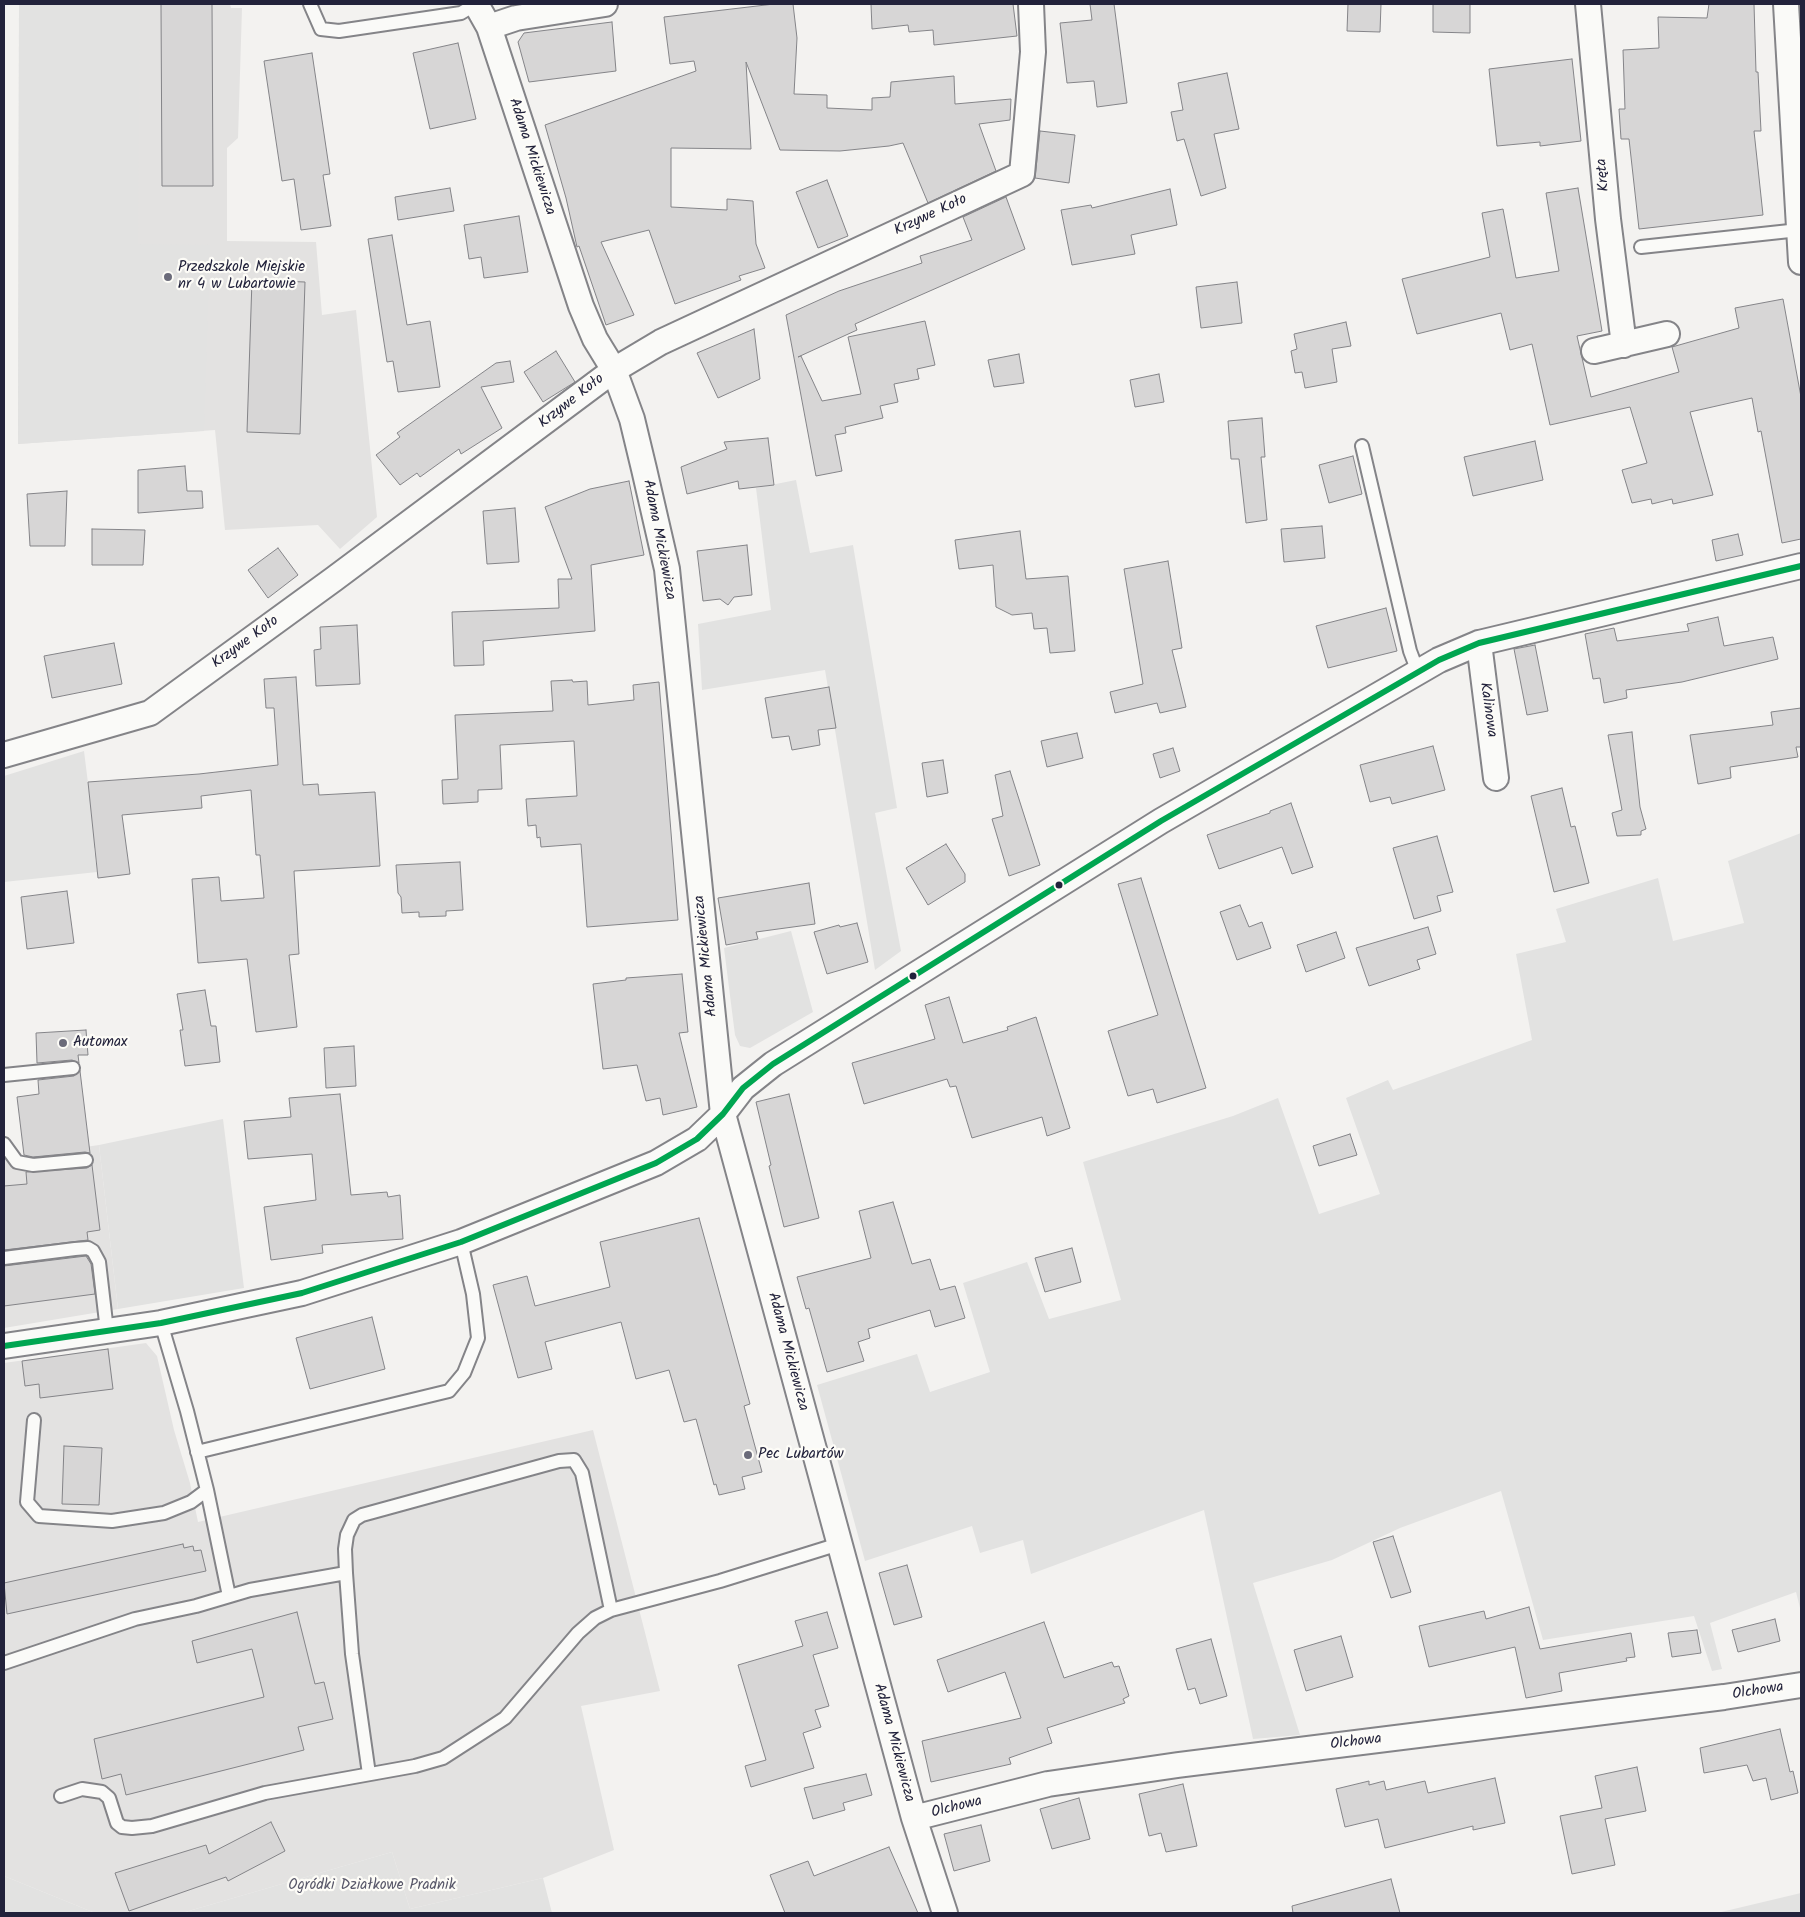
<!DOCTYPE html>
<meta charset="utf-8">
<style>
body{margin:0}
#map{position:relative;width:1805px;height:1917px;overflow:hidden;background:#f3f2f0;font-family:Kalam,sans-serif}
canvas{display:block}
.frame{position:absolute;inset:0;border:5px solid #22223b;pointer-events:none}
</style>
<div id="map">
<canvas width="1805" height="1917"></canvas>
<div class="frame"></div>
</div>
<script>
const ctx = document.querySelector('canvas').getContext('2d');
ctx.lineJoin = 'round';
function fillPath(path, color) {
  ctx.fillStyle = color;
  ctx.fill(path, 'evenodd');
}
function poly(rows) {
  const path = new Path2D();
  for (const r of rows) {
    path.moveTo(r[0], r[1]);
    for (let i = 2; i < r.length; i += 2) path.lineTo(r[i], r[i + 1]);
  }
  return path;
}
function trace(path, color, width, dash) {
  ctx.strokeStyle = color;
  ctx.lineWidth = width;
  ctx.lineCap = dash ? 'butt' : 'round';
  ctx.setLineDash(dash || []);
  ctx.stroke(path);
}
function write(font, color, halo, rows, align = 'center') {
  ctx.font = font + ' Kalam,sans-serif';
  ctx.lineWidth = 4.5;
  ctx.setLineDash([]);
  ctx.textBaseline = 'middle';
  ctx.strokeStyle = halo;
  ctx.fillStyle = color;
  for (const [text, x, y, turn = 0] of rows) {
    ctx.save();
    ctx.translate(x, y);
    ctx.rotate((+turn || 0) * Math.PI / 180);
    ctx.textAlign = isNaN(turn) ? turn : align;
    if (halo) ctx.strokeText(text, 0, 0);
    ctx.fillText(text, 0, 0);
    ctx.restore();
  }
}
fillPath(poly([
 [19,4,230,4,231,8,242,8,238,138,227,148,227,241,316,242,322,315,356,310,377,517,340,549,318,525,225,530,215,430,18,444],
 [99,1145,118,1309,4,1328,4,1159],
 [146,1343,157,1356,174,1430,190,1483,198,1522,593,1430,660,1691,581,1706,614,1850,543,1878,410,1909,392,1852,182,1913,95,1913,4,1876,4,1363]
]), '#e3e2e1');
fillPath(poly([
 [19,4,140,4,138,244,210,245,204,431,18,444],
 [796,480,810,553,853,545,897,808,875,813,901,951,875,970,825,670,702,690,698,624,771,610,756,488],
 [84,751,96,847,94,848,97,872,4,882,4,776],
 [1801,833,1801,1612,1796,1592,1710,1623,1722,1669,1712,1671,1694,1616,1543,1640,1501,1491,1400,1528,1332,1560,1253,1583,1300,1735,1253,1739,1204,1510,1031,1574,1023,1540,980,1553,972,1526,865,1561,817,1385,917,1354,930,1392,990,1372,963,1283,1027,1262,1049,1319,1121,1300,1083,1162,1233,1116,1278,1098,1319,1214,1380,1194,1346,1098,1388,1080,1393,1090,1532,1040,1516,954,1566,942,1556,909,1658,878,1673,941,1744,923,1728,861],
 [791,931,813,1012,750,1048,740,1046,735,1035,724,948],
 [223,1119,244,1288,118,1309,99,1145],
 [392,1852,410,1909,543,1878,552,1913,182,1913],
 [4,1876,95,1913,4,1913],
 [1801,1893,1801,1913,1717,1913]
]), '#e2e2e1');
const building = poly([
 [161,4,212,4,213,186,162,186,161,4],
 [774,4,793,4,797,38,794,94,827,95,827,108,872,110,872,98,890,97,891,82,954,76,955,104,1011,99,1010,120,979,124,996,171,928,203,903,143,889,146,840,151,780,150,746,62,751,149,671,148,671,207,727,210,727,199,753,201,756,244,765,268,739,276,741,280,675,304,649,230,601,242,634,315,606,325,579,246,577,247,566,198,545,125,696,71,694,61,670,64,664,17,774,4],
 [871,4,1013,4,1017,36,934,45,933,30,909,32,908,25,872,29,871,4],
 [1090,4,1114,4,1127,103,1097,107,1094,81,1067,83,1060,23,1092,20,1090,4],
 [1348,4,1381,4,1380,32,1347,31,1348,4],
 [1433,4,1470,4,1470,33,1433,32,1433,4],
 [1709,4,1754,4,1756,72,1758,72,1761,131,1754,131,1763,215,1639,229,1629,139,1621,139,1619,109,1625,109,1623,50,1659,48,1658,17,1707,18,1709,4],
 [612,22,616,71,529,82,518,42,524,33,612,22],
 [458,43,476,119,430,129,413,53,458,43],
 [312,53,330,174,323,175,331,226,301,230,294,179,282,181,264,61,312,53],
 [1572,59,1581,141,1540,146,1540,142,1497,146,1489,69,1572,59],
 [1227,73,1239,129,1214,134,1226,188,1201,196,1184,139,1177,141,1171,112,1183,110,1178,83,1227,73],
 [1040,131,1075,135,1069,183,1035,178,1040,131],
 [827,180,848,236,818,248,796,192,827,180],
 [450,188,454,211,398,220,395,197,450,188],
 [1578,188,1602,331,1577,336,1591,397,1679,372,1672,347,1739,328,1735,308,1783,299,1801,397,1801,539,1782,543,1761,431,1758,432,1752,398,1690,412,1713,495,1673,504,1672,499,1652,504,1651,499,1632,503,1622,470,1647,463,1630,407,1550,425,1532,344,1510,350,1501,313,1417,334,1402,279,1490,257,1482,213,1503,209,1516,278,1559,271,1546,193,1578,188],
 [1170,189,1177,225,1131,235,1135,254,1072,265,1061,210,1091,205,1092,208,1170,189],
 [1006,197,1025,249,855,324,857,330,798,357,801,356,822,401,861,394,848,337,925,321,935,365,917,369,919,379,894,384,898,402,880,406,883,418,845,427,846,433,835,435,842,471,816,476,786,315,839,291,922,263,920,256,972,240,963,217,1006,197],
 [519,216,528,272,484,278,481,257,469,259,464,225,519,216],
 [392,235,407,325,430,321,440,387,398,392,393,361,387,362,368,239,392,235],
 [252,280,305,282,300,434,247,432,252,280],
 [1237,282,1242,323,1201,328,1196,287,1237,282],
 [1346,322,1351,346,1332,349,1337,382,1305,388,1302,372,1295,373,1291,351,1297,349,1294,334,1346,322],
 [754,329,760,379,718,398,697,353,754,329],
 [556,351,575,382,543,402,524,372,556,351],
 [1019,354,1024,383,994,387,988,360,1019,354],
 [510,361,514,382,481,387,502,428,461,454,459,449,420,477,417,473,400,485,376,455,400,437,397,433,496,363,510,361],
 [1159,374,1164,402,1135,407,1130,380,1159,374],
 [1262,418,1265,457,1261,457,1267,520,1246,523,1239,459,1231,459,1228,421,1262,418],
 [768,438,774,485,739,489,738,481,687,494,681,467,727,449,724,442,768,438],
 [1535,441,1543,480,1473,496,1464,457,1535,441],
 [1353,456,1362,494,1329,503,1319,465,1353,456],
 [185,466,187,491,202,491,203,508,138,513,138,470,185,466],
 [629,481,644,555,591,565,595,631,483,641,484,665,454,666,452,612,559,608,558,579,572,579,545,507,590,489,629,481],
 [67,491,65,546,30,546,27,494,67,491],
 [515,508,519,562,487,564,483,511,515,508],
 [1322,526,1325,558,1284,562,1281,529,1322,526],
 [92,529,145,530,143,565,92,565,92,529],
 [1020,531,1026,579,1068,576,1075,651,1050,653,1047,628,1034,629,1032,613,1012,615,996,607,993,565,959,569,955,540,1020,531],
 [1738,534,1743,555,1716,561,1712,540,1738,534],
 [747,545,752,595,734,597,728,605,720,599,703,601,697,551,747,545],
 [278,548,298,575,268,598,248,570,278,548],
 [1168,561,1182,648,1172,650,1186,707,1160,713,1157,703,1115,713,1110,692,1143,684,1124,569,1168,561],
 [1386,608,1397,651,1328,668,1316,626,1386,608],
 [1718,617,1724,646,1773,637,1778,659,1682,682,1626,690,1627,698,1604,703,1600,678,1593,679,1585,634,1614,628,1617,641,1689,631,1687,624,1718,617],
 [357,625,360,684,316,686,314,650,321,649,320,627,357,625],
 [114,643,122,684,52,698,44,656,114,643],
 [1535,645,1548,711,1527,715,1514,649,1535,645],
 [296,677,303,785,318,784,319,795,375,792,380,866,294,871,299,954,289,955,297,1027,256,1032,247,959,198,963,192,879,219,877,221,901,264,898,260,855,256,855,251,790,201,796,202,808,122,815,130,874,98,878,88,782,199,774,278,765,274,708,266,708,264,679,296,677],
 [572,680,573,682,587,681,588,705,634,700,633,685,659,682,678,920,587,927,581,844,541,847,540,837,537,838,536,825,528,826,526,799,577,796,574,741,500,745,502,789,478,790,478,802,443,804,442,780,458,779,455,715,553,711,551,681,572,680],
 [829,687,836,728,818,730,820,745,792,750,789,736,772,738,765,698,829,687],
 [1801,708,1801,747,1796,747,1798,757,1730,767,1731,778,1698,784,1690,735,1773,725,1771,712,1801,708],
 [1632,732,1640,807,1646,829,1641,831,1641,835,1617,836,1612,813,1622,810,1608,735,1632,732],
 [1077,733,1083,758,1047,767,1041,741,1077,733],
 [1433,746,1445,790,1392,804,1390,797,1370,802,1360,765,1433,746],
 [1173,748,1180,771,1160,778,1153,754,1173,748],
 [943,760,948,793,927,797,922,763,943,760],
 [1010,771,1040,865,1009,876,992,819,1003,816,995,775,1010,771],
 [1562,788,1571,827,1575,826,1589,883,1554,892,1531,796,1562,788],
 [1291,803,1313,867,1292,874,1282,847,1219,869,1207,835,1270,813,1270,811,1291,803],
 [1437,836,1453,892,1437,896,1441,911,1414,919,1393,848,1437,836],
 [946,844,965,874,965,882,928,905,906,868,946,844],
 [460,862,463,910,446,911,446,916,419,917,419,912,402,913,401,897,398,893,396,865,460,862],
 [1141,878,1206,1088,1157,1103,1153,1089,1128,1096,1108,1031,1158,1015,1118,884,1141,878],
 [809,883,815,924,756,932,758,939,726,945,718,898,809,883],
 [67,891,74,943,27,949,21,897,67,891],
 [1240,905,1249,927,1262,922,1271,948,1237,960,1220,912,1240,905],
 [857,923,868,962,827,974,814,932,839,925,840,927,857,923],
 [1428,927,1436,954,1417,960,1420,969,1369,986,1356,948,1428,927],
 [1336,932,1345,958,1306,972,1297,945,1336,932],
 [682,974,688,1032,679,1033,697,1107,663,1115,660,1098,646,1101,637,1065,603,1069,593,984,626,980,626,978,682,974],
 [205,990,211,1026,216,1026,220,1062,185,1066,180,1030,183,1030,177,994,205,990],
 [949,997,963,1043,1008,1030,1007,1027,1036,1017,1070,1128,1047,1136,1042,1117,972,1138,956,1086,950,1087,947,1079,864,1104,852,1063,935,1039,925,1005,949,997],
 [86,1030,88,1055,78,1055,79,1063,72,1060,37,1063,36,1033,86,1030],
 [354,1046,356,1086,326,1088,324,1048,354,1046],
 [80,1071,90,1153,85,1152,33,1157,24,1155,17,1097,39,1094,38,1080,74,1076,80,1071],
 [340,1094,351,1195,387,1192,388,1197,400,1195,403,1239,322,1245,323,1253,271,1260,264,1207,316,1200,312,1154,248,1159,244,1121,291,1117,289,1098,340,1094],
 [789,1094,819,1218,784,1227,769,1166,771,1165,756,1102,789,1094],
 [1350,1134,1357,1155,1319,1166,1313,1146,1350,1134],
 [92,1165,100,1230,87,1232,88,1240,4,1250,4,1186,27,1184,26,1172,87,1168,92,1165],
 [893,1202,912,1264,930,1259,940,1290,955,1286,965,1318,935,1327,930,1310,868,1329,870,1338,858,1342,864,1361,827,1372,809,1308,806,1309,797,1277,871,1258,859,1211,893,1202],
 [699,1218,750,1404,744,1406,762,1472,742,1477,745,1489,719,1495,716,1484,714,1485,696,1419,684,1422,669,1370,636,1379,621,1322,545,1342,552,1369,518,1378,493,1285,527,1276,535,1306,610,1287,600,1242,699,1218],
 [1072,1248,1081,1282,1045,1292,1035,1258,1072,1248],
 [86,1256,91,1264,95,1294,4,1306,4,1266,86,1256],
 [372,1317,385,1369,310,1389,296,1338,372,1317],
 [108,1349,113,1389,40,1398,39,1384,25,1386,22,1361,108,1349],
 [64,1446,102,1448,99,1505,62,1504,64,1446],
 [1393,1536,1411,1592,1391,1598,1373,1542,1393,1536],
 [183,1544,184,1548,193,1546,194,1551,201,1550,206,1571,7,1614,4,1583,183,1544],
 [907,1565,922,1617,894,1625,879,1573,907,1565],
 [1529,1607,1540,1649,1631,1633,1635,1657,1626,1658,1627,1661,1559,1673,1562,1691,1526,1698,1515,1647,1429,1667,1419,1626,1484,1611,1486,1619,1529,1607],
 [297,1612,315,1684,324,1682,333,1719,298,1727,304,1750,126,1795,121,1774,102,1779,94,1739,264,1697,252,1649,197,1663,192,1641,297,1612],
 [827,1612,838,1648,813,1655,829,1706,815,1710,821,1727,803,1733,814,1768,751,1787,745,1766,766,1760,738,1665,803,1646,795,1621,827,1612],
 [1775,1619,1780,1641,1738,1652,1732,1630,1775,1619],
 [1044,1622,1064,1678,1112,1662,1114,1667,1119,1666,1129,1696,1123,1699,1125,1703,1047,1728,1052,1743,1009,1758,1011,1764,931,1782,922,1741,1021,1718,1005,1672,948,1692,937,1660,1044,1622],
 [1697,1630,1701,1653,1672,1657,1668,1633,1697,1630],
 [1341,1636,1353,1677,1306,1691,1294,1650,1341,1636],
 [1211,1639,1227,1696,1200,1704,1195,1688,1188,1690,1176,1649,1211,1639],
 [1780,1729,1790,1772,1793,1771,1798,1793,1771,1800,1766,1778,1753,1781,1747,1765,1704,1773,1700,1748,1780,1729],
 [1637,1767,1646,1811,1605,1819,1615,1865,1572,1874,1560,1816,1602,1808,1595,1776,1637,1767],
 [866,1774,872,1795,843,1803,845,1810,813,1819,804,1788,866,1774],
 [1495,1778,1505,1823,1473,1830,1473,1826,1385,1848,1378,1819,1345,1827,1336,1789,1369,1781,1369,1785,1384,1781,1386,1790,1425,1781,1428,1793,1495,1778],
 [1183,1784,1197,1846,1166,1852,1161,1833,1149,1836,1139,1794,1183,1784],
 [1079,1798,1090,1839,1052,1849,1040,1809,1079,1798],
 [271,1822,285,1851,228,1881,226,1877,129,1911,115,1873,206,1845,209,1854,271,1822],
 [981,1825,990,1861,954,1871,944,1834,981,1825],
 [889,1847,918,1913,785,1913,770,1875,808,1861,814,1876,889,1847],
 [1391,1879,1400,1913,1293,1913,1292,1906,1391,1879]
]);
fillPath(building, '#d7d6d6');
trace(building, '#848488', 1);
const service = poly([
 [310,4,321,29,339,31,461,13,476,4],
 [1641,247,1799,230],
 [1362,446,1410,651,1418,672],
 [4,1075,73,1068],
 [4,1144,17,1162,33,1165,86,1160],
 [4,1258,75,1249,88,1248,93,1251,99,1262,107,1331],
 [161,1323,187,1411,207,1490,229,1596],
 [34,1420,27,1502,39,1516,112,1521,164,1513,191,1502,207,1490],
 [197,1452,449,1391,464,1373,478,1338,473,1294,461,1242],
 [4,1663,135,1619,196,1606,250,1590,346,1573],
 [369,1774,352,1654,346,1573,345,1549,347,1535,354,1520,362,1515,559,1461,574,1460,582,1473,611,1610],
 [61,1796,82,1789,102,1792,109,1798,117,1823,122,1827,132,1828,152,1826,265,1793,415,1766,443,1758,505,1718,578,1633,595,1618,611,1610,720,1581,839,1544]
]);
const minor = poly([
 [476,4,489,27,581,306,595,339,614,370,632,419,644,469,667,569,723,1114,914,1818,945,1913],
 [1588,4,1608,219,1624,345],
 [1786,4,1801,262],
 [489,27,516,18,605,4],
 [1594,351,1667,334],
 [1479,643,1496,778],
 [4,755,150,713,334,579,614,370,661,342,1022,174,1033,52,1031,4],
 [4,1346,161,1323,302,1293,461,1242,656,1163,697,1139,723,1114,743,1088,773,1064,1161,821,1439,660,1479,643,1801,566],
 [914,1818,1048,1784,1178,1765,1724,1697,1801,1685]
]);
trace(service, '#848488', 16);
trace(minor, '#848488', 28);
trace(service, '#fafaf8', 12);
trace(minor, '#fafaf8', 24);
trace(poly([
 [4,1346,161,1323,302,1293,461,1242,656,1163,697,1139,723,1114,743,1088,773,1064,1161,821,1439,660,1479,643,1801,566]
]), '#00a651', 6);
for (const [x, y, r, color] of [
 [168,277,5,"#6b6b7a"],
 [1059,885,4.5,"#22223b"],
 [913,976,4.5,"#22223b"],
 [63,1043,5,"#6b6b7a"],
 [748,1455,5,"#6b6b7a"]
]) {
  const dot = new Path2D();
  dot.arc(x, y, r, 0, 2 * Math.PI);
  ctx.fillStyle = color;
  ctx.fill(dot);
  trace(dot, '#fdfcf7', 2);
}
write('15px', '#22223b', '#fdfcf7', [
 ["Adama Mickiewicza",531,157,72],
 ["Kręta",1604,175,-95],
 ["Krzywe Koło",931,216,-25],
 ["Krzywe Koło",572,402,-38],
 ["Adama Mickiewicza",658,540,79],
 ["Krzywe Koło",246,643,-36],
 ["Kalinowa",1487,710,82],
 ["Adama Mickiewicza",707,956,-96],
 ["Adama Mickiewicza",787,1352,75],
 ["Olchowa",1758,1692,-9],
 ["Adama Mickiewicza",893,1743,75],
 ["Olchowa",1356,1743,-7],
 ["Olchowa",957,1808,-14]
]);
write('15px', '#22223b', '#fdfcf7', [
 ["Przedszkole Miejskie",178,268],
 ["nr 4 w Lubartowie",178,285],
 ["Automax",73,1043],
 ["Pec Lubartów",758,1455]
], 'left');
write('15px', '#585769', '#fdfcf7', [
 ["Ogródki Działkowe Pradnik",372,1886]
]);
</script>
